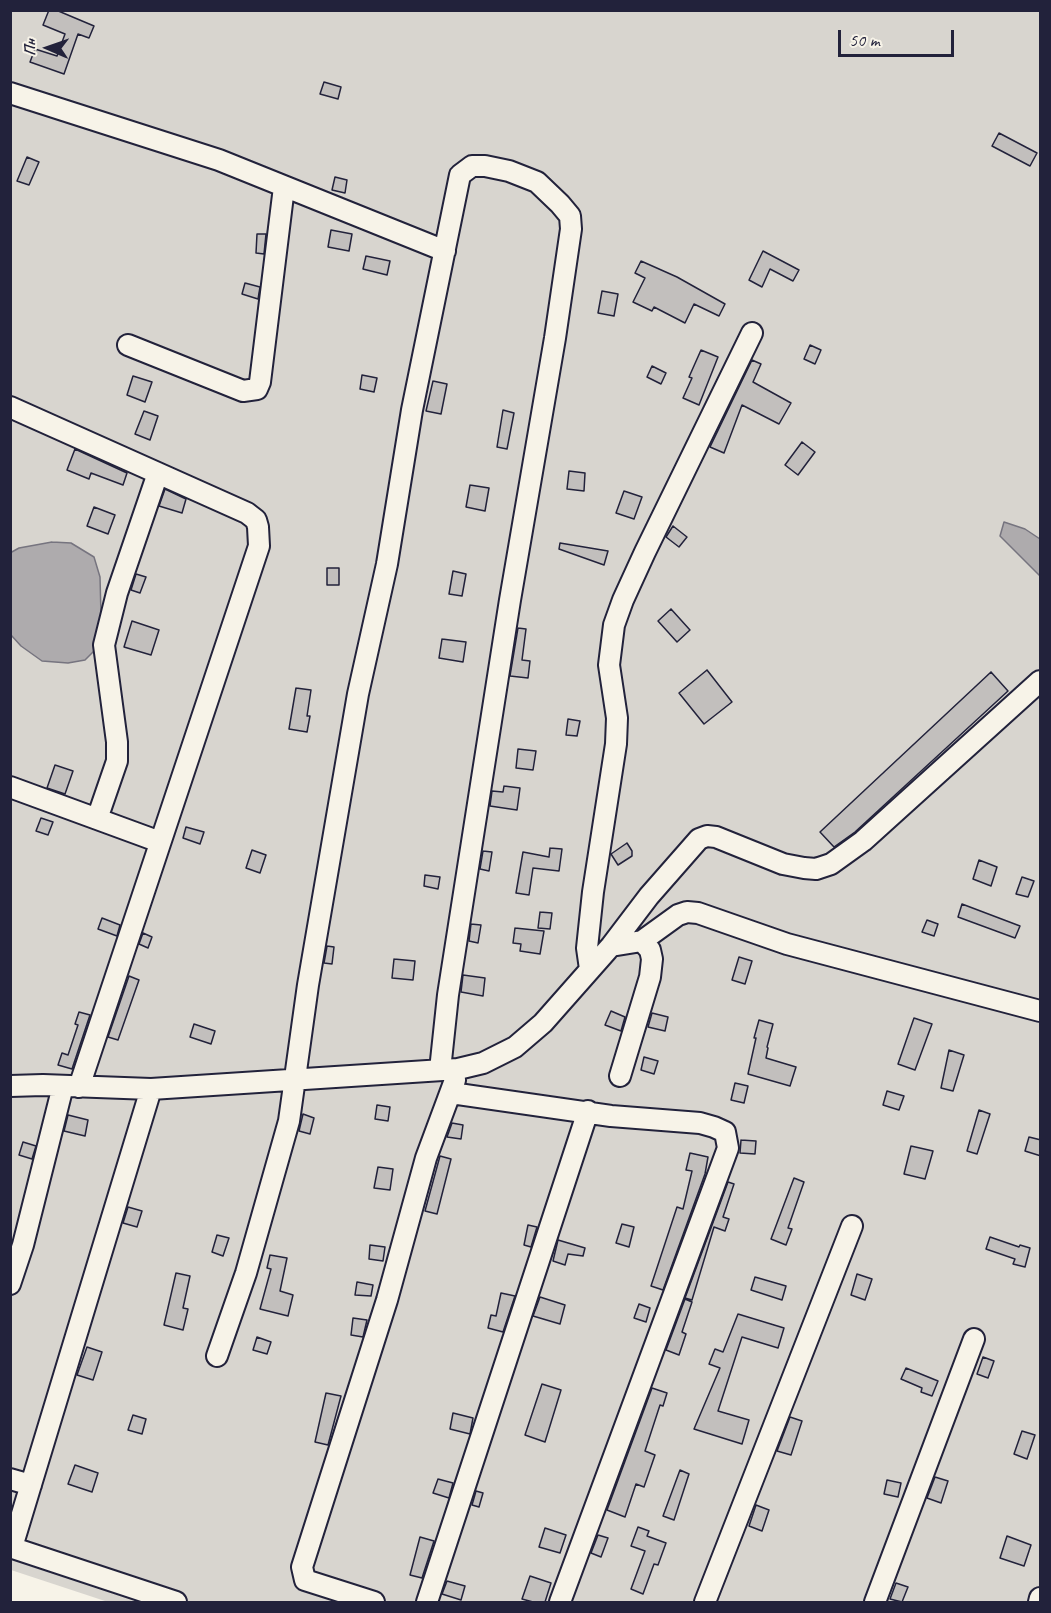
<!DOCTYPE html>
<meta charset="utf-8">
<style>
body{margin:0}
#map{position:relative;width:1051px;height:1613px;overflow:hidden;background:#f7f3e8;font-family:Caveat,sans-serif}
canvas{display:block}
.frame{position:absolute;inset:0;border:12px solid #22223b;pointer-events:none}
.north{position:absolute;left:18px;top:18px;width:60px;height:60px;-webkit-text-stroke:4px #f7f3e8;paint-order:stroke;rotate:272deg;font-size:16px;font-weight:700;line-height:24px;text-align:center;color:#22223b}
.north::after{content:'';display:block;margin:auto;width:21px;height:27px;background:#22223b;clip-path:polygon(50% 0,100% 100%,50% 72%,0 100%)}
.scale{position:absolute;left:838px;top:30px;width:116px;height:27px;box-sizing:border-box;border:3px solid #22223b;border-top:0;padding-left:8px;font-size:18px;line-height:21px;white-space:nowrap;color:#22223b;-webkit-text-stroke:4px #f7f3e8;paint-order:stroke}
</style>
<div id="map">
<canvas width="1051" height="1613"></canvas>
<div class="frame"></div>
<div class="north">Пн</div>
<div class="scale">50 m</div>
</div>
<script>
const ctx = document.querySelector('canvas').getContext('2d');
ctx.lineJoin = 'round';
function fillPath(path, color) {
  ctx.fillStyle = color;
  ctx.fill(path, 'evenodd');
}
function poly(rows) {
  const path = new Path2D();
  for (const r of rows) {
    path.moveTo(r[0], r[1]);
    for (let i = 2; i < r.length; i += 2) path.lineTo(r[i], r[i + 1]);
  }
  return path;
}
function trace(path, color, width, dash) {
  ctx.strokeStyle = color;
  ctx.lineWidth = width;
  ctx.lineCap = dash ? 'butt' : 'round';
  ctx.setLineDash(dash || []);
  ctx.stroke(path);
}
fillPath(poly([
 [11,11,1040,11,1040,1602,108,1602,11,1570]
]), '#d8d5cf');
const water = poly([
 [1004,522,1025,529,1040,539,1040,576,1000,536,1004,522],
 [52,542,71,543,94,557,100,577,101,615,95,650,85,660,68,663,42,661,21,646,11,635,10,553,19,548,52,542]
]);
fillPath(water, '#aeabad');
trace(water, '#76747f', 1.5);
const building = poly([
 [49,10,56,10,94,26,89,38,78,34,64,74,30,62,35,49,57,56,65,34,43,25,49,10],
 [324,82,341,87,338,99,320,94,324,82],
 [999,133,1037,153,1030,166,992,146,999,133],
 [27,157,39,162,29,185,17,181,27,157],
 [335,177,347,180,345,193,332,190,335,177],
 [331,230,352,234,349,251,328,247,331,230],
 [257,234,266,234,264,254,256,253,257,234],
 [763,251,799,270,793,281,770,269,762,287,749,280,763,251],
 [366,256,390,261,387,275,363,269,366,256],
 [641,261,677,277,725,304,719,316,694,304,685,323,654,307,652,311,633,302,645,278,635,273,641,261],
 [245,283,260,287,258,299,242,294,245,283],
 [602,291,618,294,614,316,598,313,602,291],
 [810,345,821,350,815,364,804,359,810,345],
 [701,350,718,357,699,405,683,398,692,378,689,377,701,350],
 [752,360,761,364,753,382,791,403,779,424,742,405,724,453,710,447,752,360],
 [652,366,666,373,661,384,647,377,652,366],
 [362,375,377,378,374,392,360,389,362,375],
 [133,376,152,382,145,402,127,395,133,376],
 [433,381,447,384,441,414,426,411,433,381],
 [503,410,514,413,507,449,497,447,503,410],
 [144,411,158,416,150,440,135,434,144,411],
 [802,442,815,452,798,475,785,465,802,442],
 [75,449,127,473,123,485,91,473,89,479,67,470,75,449],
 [569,471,585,473,584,491,567,489,569,471],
 [470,485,489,488,485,511,466,507,470,485],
 [165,489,186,499,182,513,159,506,165,489],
 [624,491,642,497,634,519,616,513,624,491],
 [94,507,115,515,108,534,87,526,94,507],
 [673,526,687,537,679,547,666,537,673,526],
 [560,543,608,551,604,565,559,549,560,543],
 [327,568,339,568,339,585,327,585,327,568],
 [453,571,466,574,462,596,449,594,453,571],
 [136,574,146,577,140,593,131,590,136,574],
 [671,609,690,630,677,642,658,621,671,609],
 [132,621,159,630,151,655,124,647,132,621],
 [518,628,526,629,522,660,530,661,528,678,510,676,518,628],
 [442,639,466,642,463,662,439,658,442,639],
 [707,670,732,702,704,724,679,693,707,670],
 [991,672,1008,691,855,832,834,847,820,832,991,672],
 [296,688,311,690,307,716,310,716,307,732,289,729,296,688],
 [568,719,580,721,577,736,566,735,568,719],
 [518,749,536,751,533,770,516,768,518,749],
 [55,765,73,771,65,794,47,788,55,765],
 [504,786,520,788,517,810,490,806,492,791,503,792,504,786],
 [41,818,53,822,48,835,36,831,41,818],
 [186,827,204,832,200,844,183,838,186,827],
 [627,843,632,851,632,856,618,865,611,854,627,843],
 [550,848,562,849,559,871,533,868,529,895,516,893,523,852,549,857,550,848],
 [252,850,266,855,260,873,246,868,252,850],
 [483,851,492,852,489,871,480,869,483,851],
 [979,860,997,867,991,886,973,879,979,860],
 [425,875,440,877,438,889,424,886,425,875],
 [1022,877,1034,881,1028,897,1016,894,1022,877],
 [962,904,1020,926,1015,938,958,917,962,904],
 [540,912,552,913,550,929,538,928,540,912],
 [102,918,120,925,117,936,98,929,102,918],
 [927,920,938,924,934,936,922,932,927,920],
 [471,924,481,925,478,943,469,941,471,924],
 [515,928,544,931,540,954,520,951,521,944,513,943,515,928],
 [143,933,152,937,148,948,139,944,143,933],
 [327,946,334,947,332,964,324,963,327,946],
 [739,957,752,961,745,984,732,980,739,957],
 [394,959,415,961,413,980,392,978,394,959],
 [463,975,485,978,483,996,461,992,463,975],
 [129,976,139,980,118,1040,108,1037,129,976],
 [611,1011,625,1017,621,1031,605,1025,611,1011],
 [79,1012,90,1015,72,1069,58,1065,62,1053,68,1055,78,1025,75,1024,79,1012],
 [652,1013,668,1017,665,1031,648,1027,652,1013],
 [914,1018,932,1024,915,1070,898,1064,914,1018],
 [759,1020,773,1024,767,1047,768,1048,766,1058,796,1067,790,1086,748,1074,756,1038,754,1038,759,1020],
 [194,1024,215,1031,211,1044,190,1037,194,1024],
 [949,1050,964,1055,953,1091,941,1088,949,1050],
 [644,1057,658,1061,654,1074,641,1070,644,1057],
 [735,1083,748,1086,744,1103,731,1100,735,1083],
 [887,1091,904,1096,899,1110,883,1105,887,1091],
 [377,1105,390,1107,388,1121,375,1119,377,1105],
 [979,1110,990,1114,977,1154,967,1151,979,1110],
 [303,1114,314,1118,310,1134,299,1131,303,1114],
 [68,1115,88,1120,85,1136,64,1131,68,1115],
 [452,1123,463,1125,461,1139,447,1137,452,1123],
 [1029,1137,1041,1140,1041,1156,1025,1151,1029,1137],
 [741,1140,756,1141,755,1154,740,1153,741,1140],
 [23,1142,36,1146,32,1159,19,1155,23,1142],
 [911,1146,933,1151,925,1179,904,1174,911,1146],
 [690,1153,708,1157,705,1174,663,1290,651,1286,677,1207,683,1209,692,1171,686,1170,690,1153],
 [440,1156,451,1159,437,1214,425,1211,440,1156],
 [378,1167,393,1169,390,1190,374,1188,378,1167],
 [794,1178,804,1182,788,1228,792,1229,786,1245,771,1239,794,1178],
 [728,1182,734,1184,723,1217,729,1219,725,1231,714,1227,692,1300,685,1298,728,1182],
 [128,1207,142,1211,137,1227,123,1223,128,1207],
 [622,1224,634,1227,629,1247,616,1243,622,1224],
 [528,1225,537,1227,531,1247,524,1245,528,1225],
 [217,1235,229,1238,223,1256,212,1252,217,1235],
 [990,1237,1019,1247,1020,1245,1030,1248,1025,1267,1013,1264,1015,1259,986,1249,990,1237],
 [558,1240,585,1248,583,1256,568,1254,565,1265,553,1261,558,1240],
 [370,1245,385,1247,383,1261,369,1259,370,1245],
 [270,1255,287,1258,280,1291,293,1295,288,1316,260,1309,271,1269,267,1268,270,1255],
 [176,1273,190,1276,183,1308,188,1309,183,1330,164,1325,176,1273],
 [857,1274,872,1279,865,1300,851,1295,857,1274],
 [755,1277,786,1286,782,1300,751,1290,755,1277],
 [357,1282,373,1285,371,1296,355,1295,357,1282],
 [501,1293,515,1296,503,1332,488,1328,491,1315,496,1316,501,1293],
 [540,1297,565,1305,560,1324,533,1316,540,1297],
 [685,1299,692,1302,682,1332,686,1334,679,1355,666,1350,685,1299],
 [639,1304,650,1308,646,1322,634,1318,639,1304],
 [738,1314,784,1328,778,1348,742,1337,718,1411,749,1420,742,1444,694,1429,720,1368,709,1364,715,1349,723,1352,738,1314],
 [353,1318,367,1320,363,1337,351,1335,353,1318],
 [257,1337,271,1342,267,1354,253,1350,257,1337],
 [87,1347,102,1352,93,1380,77,1375,87,1347],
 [983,1357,994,1361,988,1378,977,1374,983,1357],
 [906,1368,938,1381,932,1396,921,1392,922,1388,901,1379,906,1368],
 [542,1384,561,1390,545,1442,525,1435,542,1384],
 [652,1388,667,1393,663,1406,660,1405,645,1451,655,1455,644,1487,636,1484,625,1517,607,1510,652,1388],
 [326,1393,341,1396,328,1445,315,1442,326,1393],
 [453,1413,473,1418,470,1434,450,1429,453,1413],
 [133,1415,146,1419,142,1434,128,1430,133,1415],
 [790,1417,802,1421,791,1455,777,1451,790,1417],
 [1022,1431,1035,1435,1027,1459,1014,1454,1022,1431],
 [75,1465,98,1473,92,1492,68,1484,75,1465],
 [680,1470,689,1474,674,1520,663,1516,680,1470],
 [935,1477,948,1481,941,1503,927,1498,935,1477],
 [438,1479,453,1483,449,1498,433,1493,438,1479],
 [887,1480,901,1483,898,1497,884,1494,887,1480],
 [476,1491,483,1493,479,1507,472,1505,476,1491],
 [756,1505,769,1510,762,1531,749,1526,756,1505],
 [638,1527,649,1531,647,1536,666,1543,658,1565,654,1564,643,1594,631,1589,645,1551,631,1546,638,1527],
 [545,1528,566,1535,560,1553,539,1547,545,1528],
 [598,1535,608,1538,601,1557,591,1553,598,1535],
 [1007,1536,1031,1545,1024,1566,1000,1558,1007,1536],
 [420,1537,434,1541,422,1578,410,1575,420,1537],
 [530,1576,551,1583,545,1602,533,1602,522,1599,530,1576],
 [447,1581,465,1586,461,1600,442,1594,447,1581],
 [896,1583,908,1587,902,1602,890,1599,896,1583]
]);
fillPath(building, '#c2bfbd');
trace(building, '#22223b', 1.5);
const minor = poly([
 [10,93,219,160,445,251],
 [128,345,243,391,257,389,260,382,284,187],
 [10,407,247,513,256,520,258,527,259,546,79,1087],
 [10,787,160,842],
 [97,819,117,761,117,742,104,645,117,593,158,473],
 [611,946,642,941,678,915,687,912,698,913,787,944,1040,1011],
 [590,969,587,948,593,892,616,744,617,718,609,665,614,625,623,600,645,552,752,333],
 [620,1076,650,977,652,959,650,950,642,941],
 [10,1086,43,1085,151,1089,458,1069,483,1063,515,1047,543,1023,611,946,649,896,699,839,707,836,716,837,783,864,804,868,816,869,831,864,863,841,1040,681],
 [451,1093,611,1116,700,1123,714,1127,725,1132,728,1148,560,1602],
 [10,1284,23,1245,63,1086],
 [217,1356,246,1273,289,1121,308,985,358,694,387,564,412,410,460,175,472,166,485,166,509,171,537,182,560,204,570,216,571,229,555,338,510,600,448,995,440,1070],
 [10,1479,31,1485],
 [10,1547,176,1602],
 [12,1547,151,1089],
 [374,1602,305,1580,302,1567,387,1300,426,1158,455,1080],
 [427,1602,588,1111],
 [705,1602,852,1226],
 [875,1602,974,1339],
 [1039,1602,1040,1598]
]);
trace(minor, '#22223b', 24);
trace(minor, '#f7f3e8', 20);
</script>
